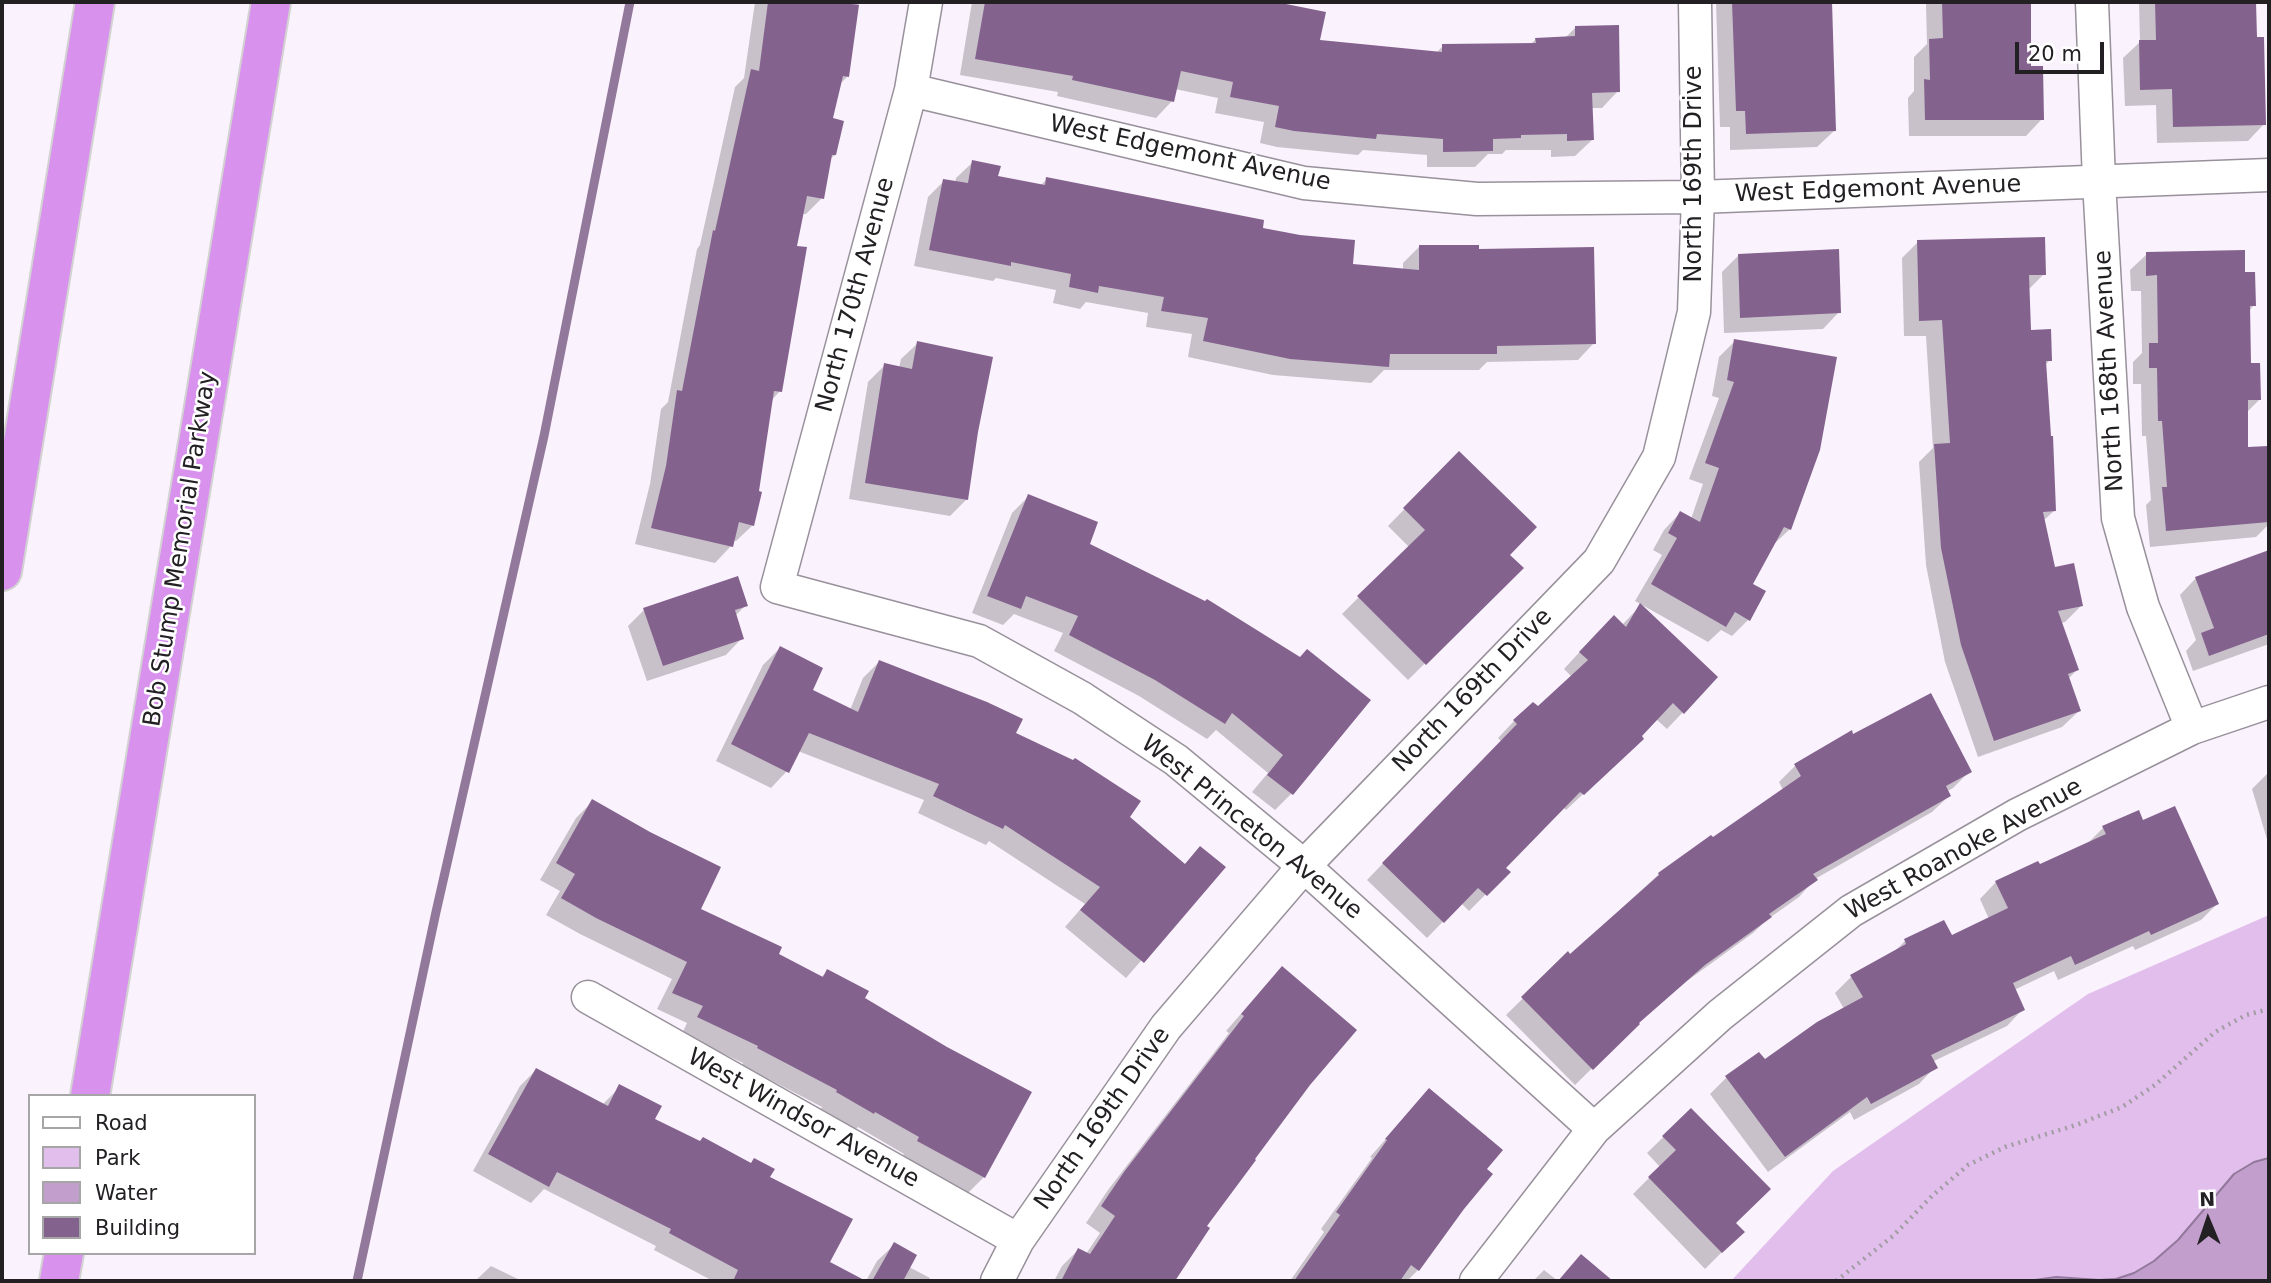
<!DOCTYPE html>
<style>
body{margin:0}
#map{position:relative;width:2271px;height:1283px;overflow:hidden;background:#faf2fc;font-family:"DejaVu Sans",sans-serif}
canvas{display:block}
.frame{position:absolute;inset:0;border:4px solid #232024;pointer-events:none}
.legend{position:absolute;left:28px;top:1094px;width:228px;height:161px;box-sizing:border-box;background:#fff;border:2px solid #a7a6a7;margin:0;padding:9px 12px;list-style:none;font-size:21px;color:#232024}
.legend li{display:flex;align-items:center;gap:14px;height:35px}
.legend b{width:35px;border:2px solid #a7a6a7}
.north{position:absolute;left:2173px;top:1185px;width:70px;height:70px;-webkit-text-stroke:5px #fff;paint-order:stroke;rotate:358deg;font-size:19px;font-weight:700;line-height:28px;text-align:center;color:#232024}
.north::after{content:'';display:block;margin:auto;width:24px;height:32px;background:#232024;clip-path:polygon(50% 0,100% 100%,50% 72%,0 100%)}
.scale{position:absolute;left:2015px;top:42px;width:89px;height:32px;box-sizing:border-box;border:4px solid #232024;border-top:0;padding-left:9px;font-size:21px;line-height:24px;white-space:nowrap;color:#232024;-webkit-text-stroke:5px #fff;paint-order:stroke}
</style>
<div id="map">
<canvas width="2271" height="1283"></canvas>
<div class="frame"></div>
<ul class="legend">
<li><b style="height:9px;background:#fff"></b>Road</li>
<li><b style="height:19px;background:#e1beec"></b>Park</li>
<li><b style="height:19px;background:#c29ecd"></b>Water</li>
<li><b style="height:19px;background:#84628e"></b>Building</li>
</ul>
<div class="north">N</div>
<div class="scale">20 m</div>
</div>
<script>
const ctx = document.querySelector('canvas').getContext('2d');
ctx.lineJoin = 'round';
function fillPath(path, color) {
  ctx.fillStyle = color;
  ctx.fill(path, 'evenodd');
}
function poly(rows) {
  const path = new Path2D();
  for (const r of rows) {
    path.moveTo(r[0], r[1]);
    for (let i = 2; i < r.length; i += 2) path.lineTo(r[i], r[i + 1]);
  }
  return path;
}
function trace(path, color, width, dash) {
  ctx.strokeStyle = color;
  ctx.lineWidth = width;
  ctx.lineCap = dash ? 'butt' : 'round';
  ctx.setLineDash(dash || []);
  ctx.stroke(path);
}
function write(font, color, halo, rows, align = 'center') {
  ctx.font = font + ' "DejaVu Sans",sans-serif';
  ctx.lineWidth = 5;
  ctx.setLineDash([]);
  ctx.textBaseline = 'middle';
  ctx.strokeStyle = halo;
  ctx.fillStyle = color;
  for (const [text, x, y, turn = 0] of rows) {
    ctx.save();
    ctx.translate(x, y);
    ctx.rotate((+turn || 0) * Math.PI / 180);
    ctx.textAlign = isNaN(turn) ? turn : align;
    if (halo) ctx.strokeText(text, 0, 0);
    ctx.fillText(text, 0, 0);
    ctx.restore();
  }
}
fillPath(poly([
 [2269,915,2269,1281,1731,1281,1833,1171,2088,994]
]), '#e1beec');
const water = poly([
 [2269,1158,2269,1281,2028,1281,2056,1277,2099,1280,2116,1279,2134,1273,2154,1261,2178,1240,2234,1174,2254,1162,2269,1158]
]);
fillPath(water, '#c29ecd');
trace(water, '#92789a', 2);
fillPath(poly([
 [755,2,861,2,857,6,847,77,839,85,831,120,835,155,830,159,822,198,806,214,802,214,795,247,780,391,771,401,753,525,736,541,732,540,731,546,715,563,635,544,650,484,661,409,668,402,697,249,700,245,735,87,744,78],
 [972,2,1272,2,1324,13,1318,42,1436,53,1443,46,1530,45,1536,39,1565,38,1575,28,1618,91,1602,108,1591,108,1592,140,1575,156,1551,157,1551,150,1506,150,1502,154,1488,154,1475,167,1427,167,1427,155,1363,150,1358,155,1277,147,1260,143,1264,122,1215,113,1218,98,1175,89,1172,101,1156,118,1057,96,1058,92,960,75],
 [1716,2,1830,2,1834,131,1817,147,1730,150,1730,127,1720,127],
 [1909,2,2033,2,2029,5,2030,68,2042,119,2026,136,1909,136,1908,98,1914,91,1914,57,1927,44,1926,4,1909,4],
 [2139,2,2255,2,2255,39,2264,124,2248,141,2157,143,2156,105,2125,106,2123,58,2140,42],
 [973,162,996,178,1040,186,1047,179,1261,229,1351,266,1403,270,1403,263,1419,247,1477,251,1594,343,1578,360,1487,362,1479,370,1384,370,1371,383,1273,375,1188,357,1192,334,1146,327,1148,313,1086,302,1080,309,1053,303,1056,290,996,278,993,281,914,266,928,197,944,181,955,183,956,178],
 [1918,242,2044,274,2028,290,2029,332,2050,360,2044,366,2055,510,2043,521,2053,569,2081,606,2065,622,2061,623,2077,670,2068,679,2079,711,2062,727,1978,757,1945,662,1926,565,1919,462,1933,448,1926,336,1904,336,1902,258],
 [2147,254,2244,274,2254,305,2249,311,2250,364,2259,400,2246,413,2247,449,2266,447,2269,480,2269,524,2256,537,2150,547,2146,505,2151,500,2146,436,2142,436,2141,384,2133,384,2133,362,2142,353,2141,291,2131,291,2130,270],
 [1738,256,1839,312,1823,329,1724,333,1722,272],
 [1735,341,1790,529,1773,545,1750,584,1748,620,1732,636,1721,630,1708,642,1635,601,1662,555,1653,550,1664,530,1680,513,1691,519,1703,484,1689,479,1719,398,1712,396,1719,357],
 [918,343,976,432,966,500,950,516,849,499,868,382,885,365,899,368,901,359],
 [1459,453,1507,555,1521,568,1408,680,1342,614,1409,547,1388,526],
 [1029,496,1087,545,1368,700,1291,794,1275,810,1252,792,1268,773,1216,730,1207,739,1139,696,1054,651,1063,633,1014,614,1003,625,972,613,1012,513],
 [2269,552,2269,644,2193,671,2186,651,2196,640,2180,595,2196,578],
 [746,605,735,616,742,638,726,655,647,681,628,626,644,610],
 [1640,606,1683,712,1667,729,1656,719,1625,755,1566,810,1563,807,1503,868,1508,872,1469,911,1461,903,1427,938,1367,880,1501,741,1498,738,1514,721,1538,709,1572,677,1564,669,1597,633,1622,625],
 [780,648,810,690,850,710,863,678,879,662,1014,734,1128,817,1184,865,1200,848,1223,867,1126,978,1065,927,1085,904,989,841,986,845,918,813,924,800,798,751,787,771,771,788,716,761,763,665],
 [1853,736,1970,771,1953,788,1946,792,1949,796,1932,812,1815,879,1799,897,1768,919,1753,933,1687,981,1638,1023,1575,1085,1506,1015,1568,954,1570,956,1659,874,1783,790,1779,782,1795,766],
 [2269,772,2269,846,2252,789],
 [593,801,698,910,820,978,828,971,863,999,946,1048,1030,1092,984,1177,967,1194,901,1158,904,1154,858,1127,856,1129,821,1109,822,1107,742,1065,743,1063,682,1034,687,1023,657,1009,672,979,580,934,546,915,560,891,540,880,576,818],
 [2142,822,2217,904,2201,920,2135,950,2133,946,2058,980,2054,971,2014,990,2023,1009,2007,1026,1932,1062,1935,1067,1919,1084,1854,1120,1850,1112,1768,1172,1710,1094,1726,1078,1765,1062,1844,1009,1835,993,1851,977,1891,955,1905,941,1951,937,1989,919,1980,899,1996,882,2039,867,2086,845,2103,828],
 [1266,985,1309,1084,1204,1226,1208,1228,1173,1281,1054,1281,1062,1266,1078,1250,1086,1254,1100,1233,1086,1223,1108,1190,1229,1033,1226,1031],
 [536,1070,602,1105,620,1087,653,1120,768,1178,828,1263,863,1281,713,1281,654,1250,656,1246,544,1189,531,1203,473,1171,520,1086],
 [1429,1090,1485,1169,1462,1208,1418,1270,1407,1281,1290,1281,1324,1232,1321,1229,1372,1158,1370,1157],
 [1691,1110,1734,1223,1742,1232,1705,1269,1633,1194,1660,1167,1647,1153],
 [894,1245,909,1267,930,1278,928,1281,866,1281,877,1261],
 [1581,1256,1610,1281,1533,1281,1544,1270,1558,1281],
 [491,1266,522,1281,475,1281]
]), '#0003');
trace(poly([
 [357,1281,436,912,544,436,630,2]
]), '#92789a', 9);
fillPath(poly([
 [768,2,836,2,859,5,849,77,843,76,833,118,844,121,836,155,832,155,824,199,807,196,797,246,807,247,782,392,774,391,759,491,762,492,754,526,739,522,733,547,651,528,666,466,677,390,682,391,713,230,715,231,751,69,759,71],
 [985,2,1276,2,1326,12,1320,40,1442,52,1442,44,1536,43,1535,38,1575,36,1575,26,1619,25,1620,92,1592,93,1594,140,1567,141,1567,134,1521,135,1521,138,1493,139,1493,151,1443,152,1443,139,1377,134,1376,139,1294,131,1275,127,1279,106,1230,97,1233,82,1181,71,1174,102,1072,80,1073,76,975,59],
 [1732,2,1832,2,1836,131,1746,134,1745,111,1736,111],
 [1942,2,2031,2,2031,66,2043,66,2044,120,1925,120,1924,79,1930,80,1929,39,1943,38],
 [2155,2,2256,2,2257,37,2264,37,2266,125,2173,127,2172,89,2140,90,2139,40,2156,40],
 [972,160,1001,166,998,176,1045,185,1046,177,1264,220,1263,228,1300,235,1355,240,1353,264,1419,270,1419,245,1479,245,1479,249,1594,247,1596,344,1497,346,1497,354,1390,354,1389,367,1290,359,1203,341,1208,318,1161,311,1164,297,1099,286,1098,293,1069,287,1071,274,1011,262,1011,266,929,250,943,179,968,183],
 [2045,237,2046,275,2029,275,2031,330,2051,329,2052,361,2046,361,2051,436,2053,436,2056,511,2043,512,2055,567,2074,563,2083,606,2058,611,2079,670,2068,674,2081,711,1994,741,1961,645,1941,548,1934,444,1950,443,1942,320,1919,321,1917,240],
 [1839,249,1841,313,1740,318,1738,254],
 [2245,250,2245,272,2255,272,2256,306,2250,306,2251,363,2260,363,2261,400,2248,400,2248,447,2268,446,2269,522,2166,531,2162,487,2167,487,2162,421,2158,421,2157,368,2149,368,2149,343,2158,343,2157,275,2146,276,2146,252],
 [1734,339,1837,357,1820,450,1791,530,1784,527,1753,584,1766,591,1750,621,1735,612,1726,627,1651,584,1677,538,1668,533,1680,511,1700,522,1719,468,1705,463,1734,382,1727,380],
 [917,341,993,357,978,432,968,500,865,483,884,363,912,369],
 [1459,451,1537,527,1510,555,1524,568,1426,665,1357,596,1425,530,1403,508],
 [1028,494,1098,522,1090,544,1205,601,1207,599,1300,657,1307,649,1371,700,1293,795,1267,775,1283,755,1232,713,1225,724,1155,680,1069,635,1078,616,1026,596,1021,609,987,596],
 [2269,550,2269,634,2209,656,2201,633,2214,628,2195,577],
 [738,576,748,606,735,610,744,639,663,666,643,608],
 [1640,603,1718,677,1684,714,1673,703,1642,736,1644,739,1584,795,1580,792,1506,868,1511,872,1487,896,1478,888,1444,923,1382,863,1517,724,1513,720,1533,702,1538,706,1588,660,1579,652,1614,615,1626,627],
 [780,646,823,668,813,690,858,712,879,660,987,702,1023,719,1016,733,1073,760,1075,758,1141,801,1130,817,1185,864,1200,846,1226,867,1144,963,1080,910,1100,887,1005,825,1003,829,933,796,939,784,809,733,789,773,731,744],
 [1931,693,1972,772,1946,786,1951,796,1813,874,1818,880,1769,914,1772,917,1705,965,1639,1023,1640,1024,1593,1070,1521,997,1568,951,1570,954,1659,875,1658,873,1711,835,1713,837,1801,776,1794,764,1852,730,1853,734],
 [592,799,650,832,721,867,701,909,782,947,779,954,823,977,827,969,869,991,865,998,947,1047,1032,1092,985,1178,917,1141,919,1137,875,1112,874,1114,836,1092,837,1090,757,1048,758,1046,697,1017,703,1006,672,993,687,962,596,918,561,898,575,874,556,863],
 [2175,806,2219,904,2151,935,2149,931,2075,965,2071,956,2013,983,2025,1010,1931,1055,1938,1068,1871,1104,1867,1097,1785,1157,1725,1076,1759,1052,1765,1059,1817,1022,1863,997,1850,975,1906,944,1904,939,1944,920,1952,935,2008,908,1995,881,2038,861,2040,864,2106,834,2102,826,2139,810,2143,820],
 [1282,966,1357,1030,1310,1085,1255,1159,1256,1160,1207,1226,1210,1228,1175,1281,1061,1281,1078,1248,1090,1254,1115,1216,1101,1206,1124,1172,1244,1016,1241,1014],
 [536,1068,608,1106,619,1084,662,1106,655,1119,700,1141,703,1137,751,1163,754,1158,775,1169,770,1177,853,1219,830,1262,866,1281,733,1281,738,1270,669,1233,671,1229,557,1172,549,1187,488,1154],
 [1429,1088,1503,1150,1487,1169,1493,1174,1464,1209,1419,1271,1411,1265,1400,1281,1294,1281,1340,1215,1336,1212,1387,1140,1385,1139],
 [1691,1108,1771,1189,1736,1223,1745,1232,1722,1253,1648,1177,1676,1150,1662,1136],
 [894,1242,917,1255,903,1281,872,1281],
 [1581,1254,1613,1281,1558,1281]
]), '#84628e');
const minor = poly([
 [926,2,911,90,777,587,979,641,1082,698,1176,760,1304,866,1594,1129],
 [2092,2,2099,181,2118,518,2143,607,2192,728],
 [911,90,1304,183,1477,199,1698,197,2269,175],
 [588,997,1018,1240],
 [997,1281,1018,1240,1166,1027,1304,866,1599,561,1659,457,1694,312,1698,197,1695,2],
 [1476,1281,1594,1129,1720,1015,1851,911,2017,815,2192,728,2269,702]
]);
const motorway = poly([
 [2,571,95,2],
 [90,1096,271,2],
 [59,1281,64,1253]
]);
trace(minor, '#98919b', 35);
trace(motorway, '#d3d2d3', 42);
trace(poly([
 [1836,1281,1893,1236,1932,1196,1968,1165,2005,1147,2076,1125,2122,1107,2155,1085,2215,1032,2246,1015,2269,1009]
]), '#a29ca3', 4.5, [2, 5]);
trace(minor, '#fff', 32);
trace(motorway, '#d892ed', 38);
write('24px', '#232024', '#fff', [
 ["West Edgemont Avenue",1190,154,12],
 ["North 169th Drive",1695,174,-90],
 ["West Edgemont Avenue",1878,190,-2],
 ["North 170th Avenue",856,295,-75],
 ["North 168th Avenue",2110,371,-93],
 ["Bob Stump Memorial Parkway",181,549,-81],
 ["North 169th Drive",1473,691,-46],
 ["West Princeton Avenue",1251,828,39],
 ["West Roanoke Avenue",1964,850,-29],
 ["West Windsor Avenue",803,1119,29],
 ["North 169th Drive",1103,1119,-55]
]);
</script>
